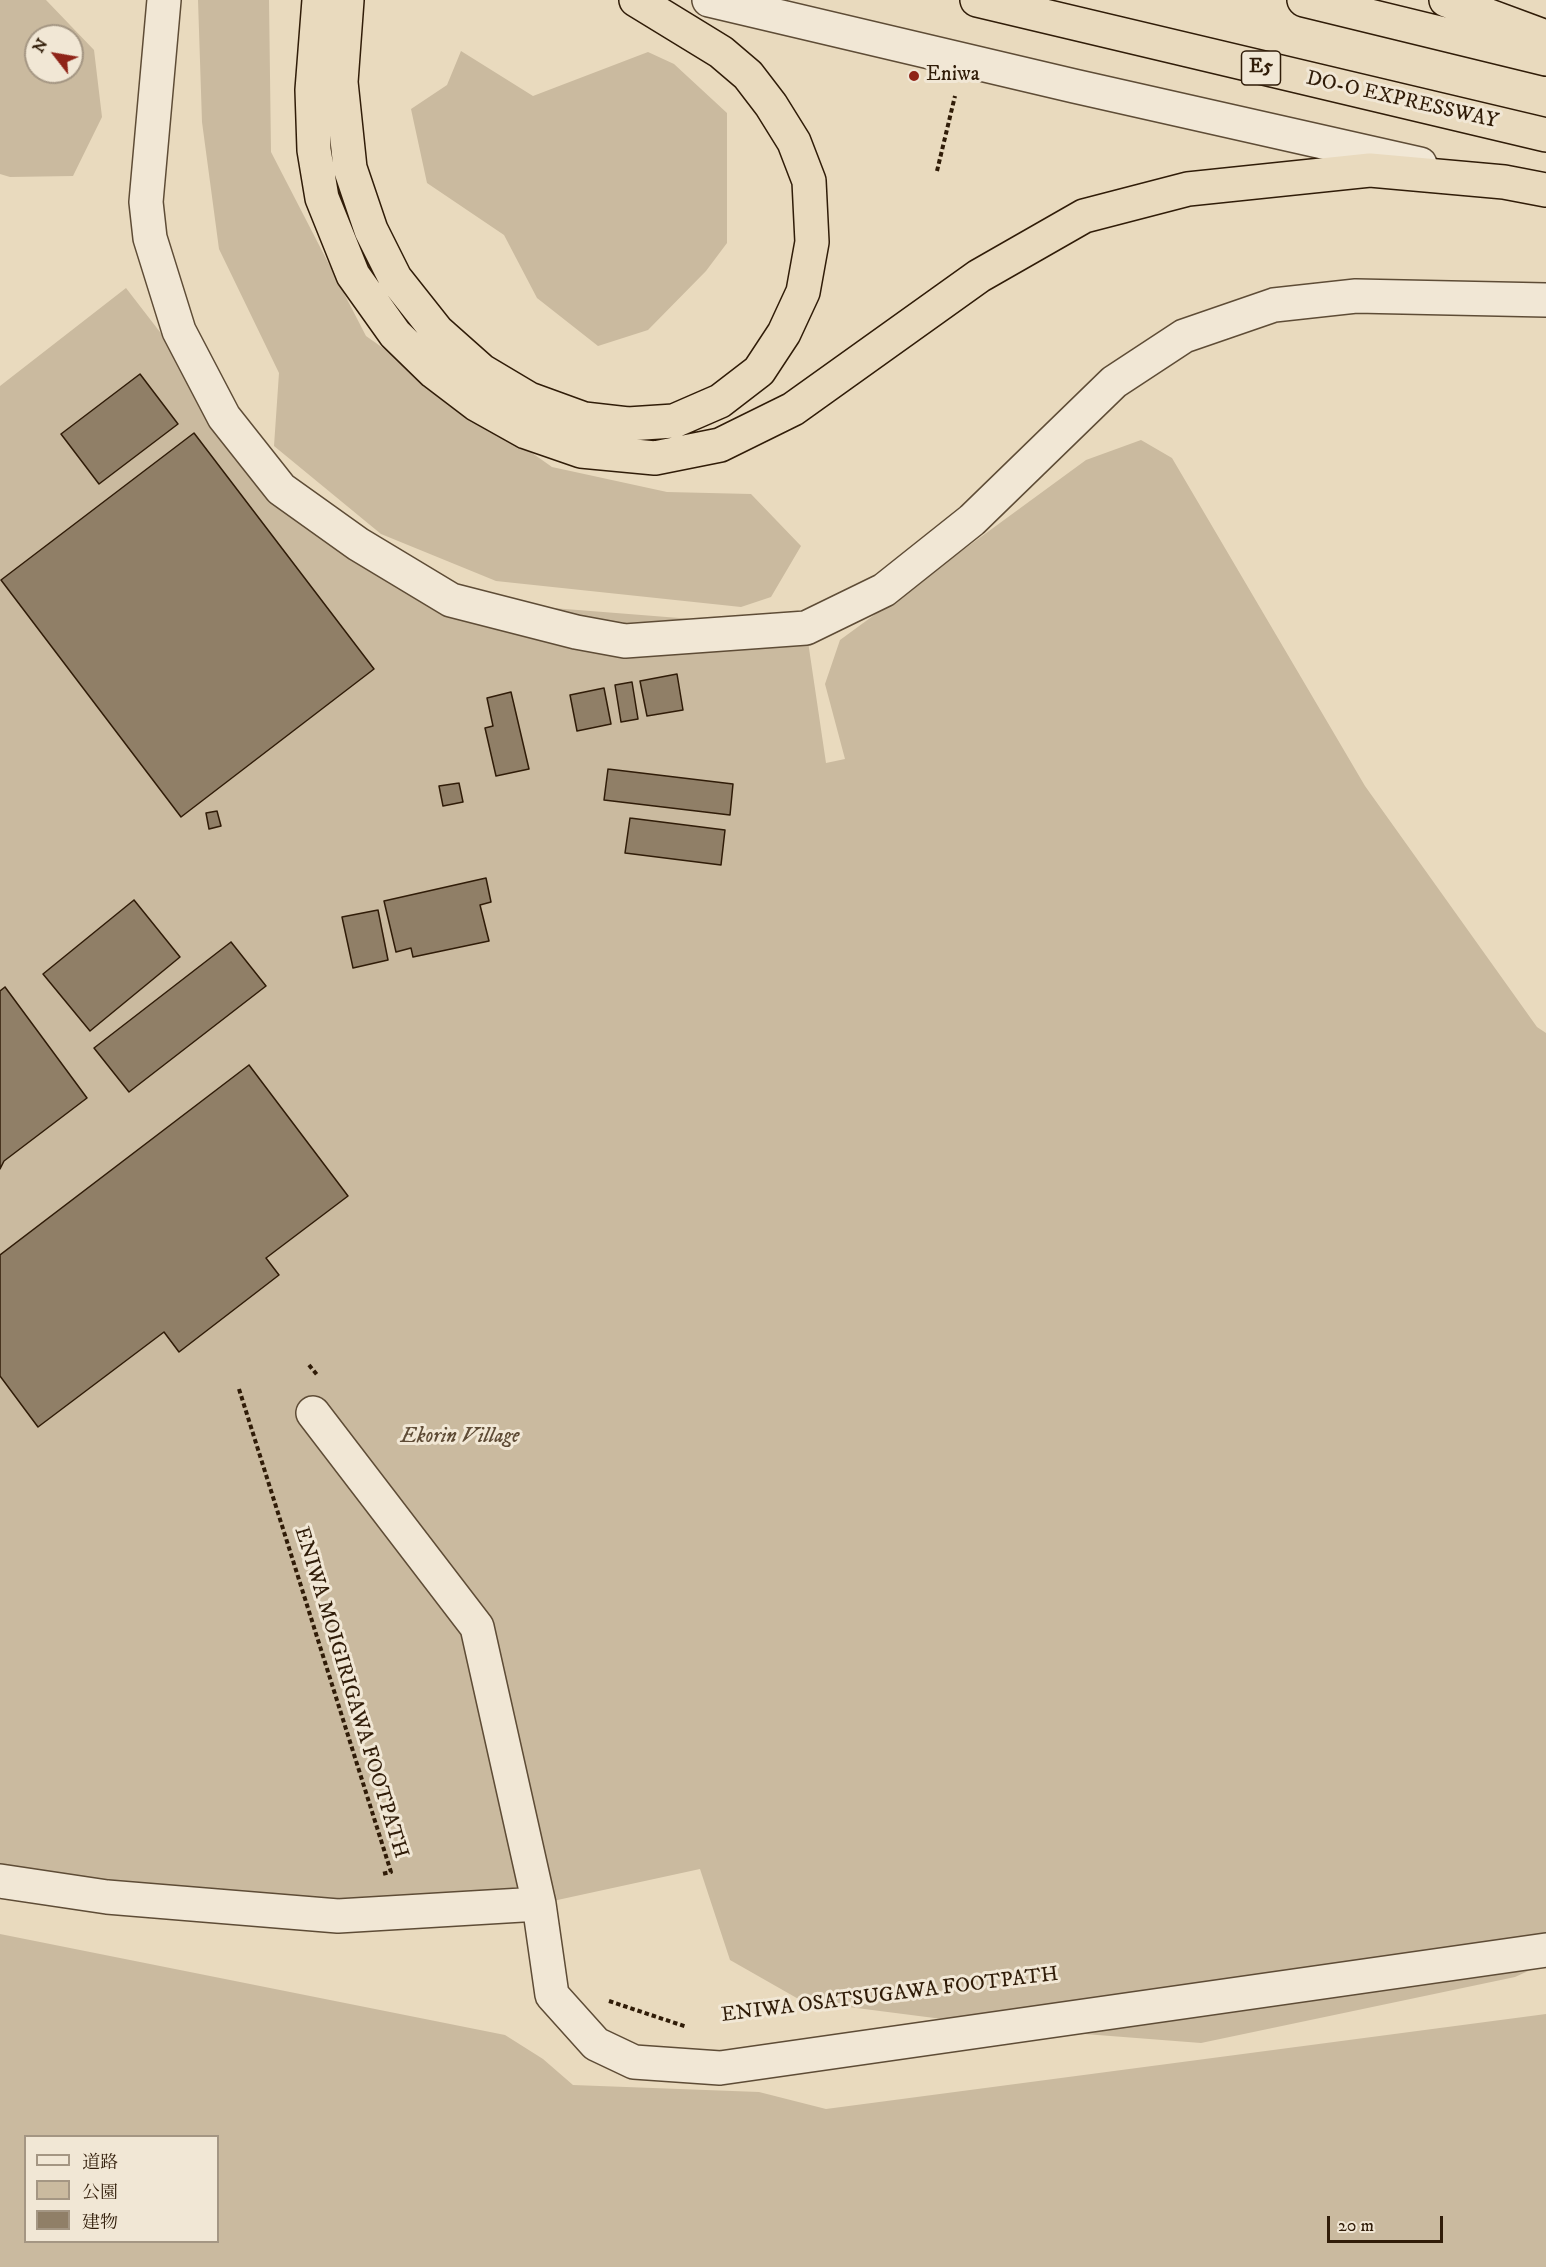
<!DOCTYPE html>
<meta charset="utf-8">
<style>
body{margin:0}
#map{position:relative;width:1546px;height:2267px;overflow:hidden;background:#e9dabe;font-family:"IM FELL DW Pica","Noto Serif JP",serif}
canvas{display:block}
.legend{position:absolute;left:24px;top:2135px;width:195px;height:108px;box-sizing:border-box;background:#f1e7d5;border:2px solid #a49683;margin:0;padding:8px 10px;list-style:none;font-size:18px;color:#301c08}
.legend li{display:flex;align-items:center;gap:12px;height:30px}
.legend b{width:30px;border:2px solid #a49683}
.north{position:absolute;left:24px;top:24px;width:60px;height:60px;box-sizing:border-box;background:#f1e7d5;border:2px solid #a49683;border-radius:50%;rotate:301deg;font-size:16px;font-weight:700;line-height:24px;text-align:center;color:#301c08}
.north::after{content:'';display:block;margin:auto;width:21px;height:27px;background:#8f2418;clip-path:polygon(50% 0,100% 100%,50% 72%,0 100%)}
.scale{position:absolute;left:1327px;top:2216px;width:116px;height:27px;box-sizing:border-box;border:3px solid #301c08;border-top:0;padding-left:8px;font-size:18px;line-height:21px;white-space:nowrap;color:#301c08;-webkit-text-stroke:4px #f1e7d5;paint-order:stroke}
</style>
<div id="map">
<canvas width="1546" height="2267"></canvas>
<ul class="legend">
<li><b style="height:8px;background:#f1e7d5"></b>道路</li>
<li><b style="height:16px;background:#caba9f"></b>公園</li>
<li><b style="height:16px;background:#907f67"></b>建物</li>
</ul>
<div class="north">N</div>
<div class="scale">20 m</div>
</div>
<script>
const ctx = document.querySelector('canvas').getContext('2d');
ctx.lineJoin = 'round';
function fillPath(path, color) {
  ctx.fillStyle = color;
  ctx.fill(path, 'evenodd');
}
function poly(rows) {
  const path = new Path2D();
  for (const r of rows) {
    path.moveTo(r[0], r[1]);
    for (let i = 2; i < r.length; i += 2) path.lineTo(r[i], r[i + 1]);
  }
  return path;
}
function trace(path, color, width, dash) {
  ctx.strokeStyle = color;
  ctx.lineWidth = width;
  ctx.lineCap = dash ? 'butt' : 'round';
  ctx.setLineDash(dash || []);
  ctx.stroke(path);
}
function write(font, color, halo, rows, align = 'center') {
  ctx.font = font + ' "IM FELL DW Pica",serif';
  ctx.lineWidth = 6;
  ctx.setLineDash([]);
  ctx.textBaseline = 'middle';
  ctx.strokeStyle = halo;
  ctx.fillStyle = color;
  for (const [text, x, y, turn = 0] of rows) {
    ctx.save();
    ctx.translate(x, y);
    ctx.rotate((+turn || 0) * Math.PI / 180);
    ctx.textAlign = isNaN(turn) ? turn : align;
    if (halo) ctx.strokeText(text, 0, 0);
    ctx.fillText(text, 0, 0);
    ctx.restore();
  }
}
fillPath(poly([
 [0,0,46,0,94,50,102,117,73,176,10,177,0,174],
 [36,36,72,36,72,72,36,72],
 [198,0,269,0,271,152,366,336,552,467,667,492,751,494,801,546,771,597,741,607,496,581,381,534,274,446,279,373,219,249,202,122],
 [461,51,533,96,648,52,674,64,727,113,727,243,706,271,648,330,598,346,537,298,504,235,427,183,411,109,447,85],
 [126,288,281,489,451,600,806,628,826,763,845,759,825,684,840,640,1086,460,1141,440,1172,458,1365,786,1537,1027,1546,1033,1546,1963,1515,1977,1201,2043,1020,2029,802,2001,730,1960,700,1869,539,1904,338,1916,0,1876,0,386],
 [0,1934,505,2035,543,2059,573,2085,759,2092,826,2109,1546,2014,1546,2267,0,2267],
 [26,2136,218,2136,218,2242,26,2242]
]), '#caba9f');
const building = poly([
 [140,374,178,424,99,484,61,434,140,374],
 [194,433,374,669,181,817,1,580,194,433],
 [677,674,683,710,647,716,640,681,677,674],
 [632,682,638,719,621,722,615,685,632,682],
 [604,688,611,724,577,731,570,695,604,688],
 [511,692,529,769,496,776,485,728,493,726,487,698,511,692],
 [608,769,733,784,730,815,604,800,608,769],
 [459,783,463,802,443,806,439,786,459,783],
 [217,811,221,826,209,829,206,813,217,811],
 [630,818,725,830,721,865,625,853,630,818],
 [486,878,491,902,480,905,489,941,413,957,411,948,396,952,384,901,486,878],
 [134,900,180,957,90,1031,43,974,134,900],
 [378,910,388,960,353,968,342,917,378,910],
 [231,942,266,986,129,1092,94,1048,231,942],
 [5,987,87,1098,4,1161,0,1169,0,991,5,987],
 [249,1065,348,1196,266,1258,279,1275,179,1352,164,1332,38,1427,0,1376,0,1255,249,1065]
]);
fillPath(building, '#907f67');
trace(building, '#301c08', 1.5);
const minor = poly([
 [164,0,146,202,150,238,179,331,224,417,281,489,358,544,451,600,576,632,625,641,806,628,884,590,972,520,1114,382,1184,336,1274,305,1356,296,1546,300],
 [709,0,1074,86,1420,164],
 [313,1413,477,1627,539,1904],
 [0,1881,107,1897,338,1916,539,1904,552,1995,596,2044,634,2062,720,2068,1546,1950]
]);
const highway = poly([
 [319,0,312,90,314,150,322,198,353,275,395,334,434,372,476,404,526,432,581,451,655,458,720,445,793,409,979,276,1084,216,1188,189,1370,170,1504,182,1546,190],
 [347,0,341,82,350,168,371,230,395,278,437,331,482,371,529,399,584,419,628,424,674,421,720,401,759,371,784,333,803,292,812,242,809,181,794,142,771,105,748,75,721,52,636,0],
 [977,0,1546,135],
 [1304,0,1546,59],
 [1446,0,1546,37]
]);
trace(minor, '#5e4c36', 36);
trace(highway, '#301c08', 36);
trace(poly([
 [937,171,955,96],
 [309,1365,318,1376],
 [239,1389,391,1872,382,1874],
 [609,2001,687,2027]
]), '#301c08', 4, [4.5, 3]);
trace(minor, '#f1e7d5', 33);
trace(highway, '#e9dabe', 33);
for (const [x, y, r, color] of [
 [914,76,6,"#8f2418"]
]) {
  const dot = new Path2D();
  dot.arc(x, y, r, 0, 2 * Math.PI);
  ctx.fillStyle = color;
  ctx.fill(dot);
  trace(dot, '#f1e7d5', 2);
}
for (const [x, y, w] of [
 [1261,68,39]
]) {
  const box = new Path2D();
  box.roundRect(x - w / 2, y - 17, w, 34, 4.5);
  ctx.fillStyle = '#f1e7d5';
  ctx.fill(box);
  trace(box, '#301c08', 1.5);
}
write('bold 20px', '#301c08', null, [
 ["E5",1261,68]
]);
write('21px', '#301c08', '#f1e7d5', [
 ["Eniwa",926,76]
], 'left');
write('21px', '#301c08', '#f1e7d5', [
 ["DO-O EXPRESSWAY",1402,101,13],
 ["ENIWA MOIGIRIGAWA FOOTPATH",350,1693,73],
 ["ENIWA OSATSUGAWA FOOTPATH",890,1996,-7]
]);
write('italic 21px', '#5e4b35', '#f1e7d5', [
 ["Ekorin Village",460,1438]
]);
</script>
